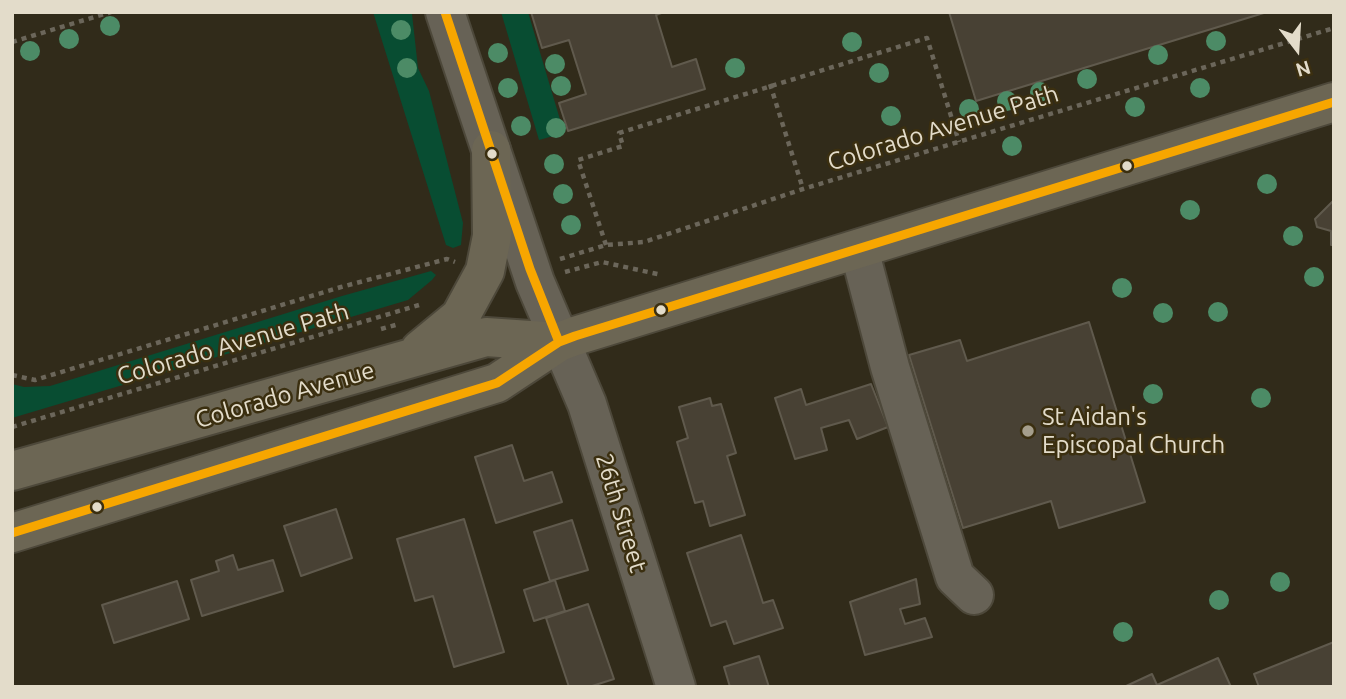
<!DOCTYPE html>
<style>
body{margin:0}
#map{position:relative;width:1346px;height:699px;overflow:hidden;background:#312b1a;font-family:Ubuntu,sans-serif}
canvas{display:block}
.frame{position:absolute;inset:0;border:14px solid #e3dcca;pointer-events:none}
.north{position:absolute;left:1262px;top:14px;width:70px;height:70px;-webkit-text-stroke:5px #3b2f10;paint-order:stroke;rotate:163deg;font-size:19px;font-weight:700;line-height:28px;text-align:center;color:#e3dcca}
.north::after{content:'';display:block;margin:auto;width:24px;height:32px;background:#e3dcca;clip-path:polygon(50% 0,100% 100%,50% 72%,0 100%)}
</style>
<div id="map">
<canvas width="1346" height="699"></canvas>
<div class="frame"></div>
<div class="north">N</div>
</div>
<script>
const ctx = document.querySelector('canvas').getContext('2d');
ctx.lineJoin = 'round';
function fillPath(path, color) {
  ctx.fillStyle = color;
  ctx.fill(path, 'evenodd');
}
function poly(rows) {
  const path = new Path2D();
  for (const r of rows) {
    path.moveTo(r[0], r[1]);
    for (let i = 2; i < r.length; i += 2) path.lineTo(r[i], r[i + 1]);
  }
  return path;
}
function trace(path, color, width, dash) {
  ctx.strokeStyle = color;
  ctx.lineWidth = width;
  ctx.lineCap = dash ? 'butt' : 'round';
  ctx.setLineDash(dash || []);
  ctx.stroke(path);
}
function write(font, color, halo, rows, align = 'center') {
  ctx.font = font + ' Ubuntu,sans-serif';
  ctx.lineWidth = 5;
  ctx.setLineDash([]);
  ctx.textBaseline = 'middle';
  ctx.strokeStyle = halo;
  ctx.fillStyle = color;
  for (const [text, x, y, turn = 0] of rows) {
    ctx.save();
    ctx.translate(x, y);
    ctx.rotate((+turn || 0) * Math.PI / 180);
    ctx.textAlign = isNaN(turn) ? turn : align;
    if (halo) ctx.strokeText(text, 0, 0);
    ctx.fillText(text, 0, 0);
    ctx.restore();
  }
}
fillPath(poly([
 [373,12,412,14,418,68,429,91,463,223,461,245,453,248,446,245],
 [501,12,528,12,564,133,539,140],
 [431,271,436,275,432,280,408,300,12,418,12,384,24,387,50,386,342,296]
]), '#084d32');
const building = poly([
 [531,12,664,12,656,15,672,67,696,59,705,89,568,131,559,103,586,94,569,40,542,48,531,12],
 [949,12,1267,12,976,101,949,12],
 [1334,200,1334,245,1331,245,1331,231,1317,227,1315,219,1334,200],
 [1089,322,1145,502,1059,528,1051,501,963,528,909,355,960,340,967,361,1089,322],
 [871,384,888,427,857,439,849,420,821,428,827,450,795,459,775,398,801,389,806,405,871,384],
 [710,398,712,406,721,404,736,453,727,456,745,515,710,526,703,501,695,503,677,442,688,438,679,407,710,398],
 [512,445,524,481,552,472,562,502,496,523,475,457,512,445],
 [336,509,352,558,301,576,284,526,336,509],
 [464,519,504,652,454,667,433,596,415,601,397,539,464,519],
 [572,520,588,570,550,581,534,532,572,520],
 [741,535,763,603,773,600,783,628,734,644,726,621,711,626,687,553,741,535],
 [233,555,238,570,273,560,283,591,202,616,191,580,219,571,216,561,233,555],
 [916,579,920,604,900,609,905,624,925,618,932,637,865,655,850,602,916,579],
 [555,580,565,611,534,621,524,590,555,580],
 [177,581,189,619,114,643,102,605,177,581],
 [588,604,614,679,589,687,569,687,546,618,588,604],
 [1334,642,1334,687,1259,687,1254,674,1334,642],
 [759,656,769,687,730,687,724,667,759,656],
 [1218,658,1231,687,1124,687,1152,674,1157,685,1218,658]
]);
fillPath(building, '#484134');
trace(building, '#605a4d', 2);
const minor = poly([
 [445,12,535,282,587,404,676,687],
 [859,249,890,367,955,577,974,595]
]);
const major = poly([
 [420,350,460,317,485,271,492,236,491,150],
 [12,471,486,337,559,342],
 [12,533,497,383,559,342,575,336,1334,102]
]);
trace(minor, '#4d483a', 42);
trace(major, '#4d483a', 42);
trace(poly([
 [12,42,111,12],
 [770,84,803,189],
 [606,245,578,160,623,146,619,133,927,38,959,142],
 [560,259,606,245,644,242,803,189,1334,28],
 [565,272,602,262,662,275],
 [381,329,399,324],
 [12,375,35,380,341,287,447,259,455,262],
 [12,427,419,305]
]), '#6b665a', 4.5, [5, 5]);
trace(minor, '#676256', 38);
trace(major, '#6c6654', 38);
trace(poly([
 [445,12,530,269,559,342],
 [12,533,497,383,559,342,575,336,1334,102]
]), '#f7a600', 9);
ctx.fillStyle = '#4c8b66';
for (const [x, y] of [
 [110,26],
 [401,30],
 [69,39],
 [1216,41],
 [852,42],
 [30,51],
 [498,53],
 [1158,55],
 [555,64],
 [407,68],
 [735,68],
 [879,73],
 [1087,79],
 [561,86],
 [508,88],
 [1200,88],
 [1040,92],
 [1007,101],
 [1135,107],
 [969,109],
 [891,116],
 [521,126],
 [556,128],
 [1012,146],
 [554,164],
 [1267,184],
 [563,194],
 [1190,210],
 [571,225],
 [1293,236],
 [1314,277],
 [1122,288],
 [1218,312],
 [1163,313],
 [1153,394],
 [1261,398],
 [1280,582],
 [1219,600],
 [1123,632]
]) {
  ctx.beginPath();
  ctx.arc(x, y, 10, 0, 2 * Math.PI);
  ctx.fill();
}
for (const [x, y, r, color] of [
 [492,154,6,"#e3dcca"],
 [1127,166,6,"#e3dcca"],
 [661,310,6,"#e3dcca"],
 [1028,431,7,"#a59e8c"],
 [97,507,6,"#e3dcca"]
]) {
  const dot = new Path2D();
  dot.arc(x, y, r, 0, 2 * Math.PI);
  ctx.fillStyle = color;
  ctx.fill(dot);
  trace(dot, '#3b2f10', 2.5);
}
write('24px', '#e3dcca', '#3b2f10', [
 ["Colorado Avenue Path",943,128,-17],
 ["Colorado Avenue Path",233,344,-16],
 ["Colorado Avenue",285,395,-16],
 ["26th Street",621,513,73]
]);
write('24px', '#e3dcca', '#3b2f10', [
 ["St Aidan's",1042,417],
 ["Episcopal Church",1042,445]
], 'left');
</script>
